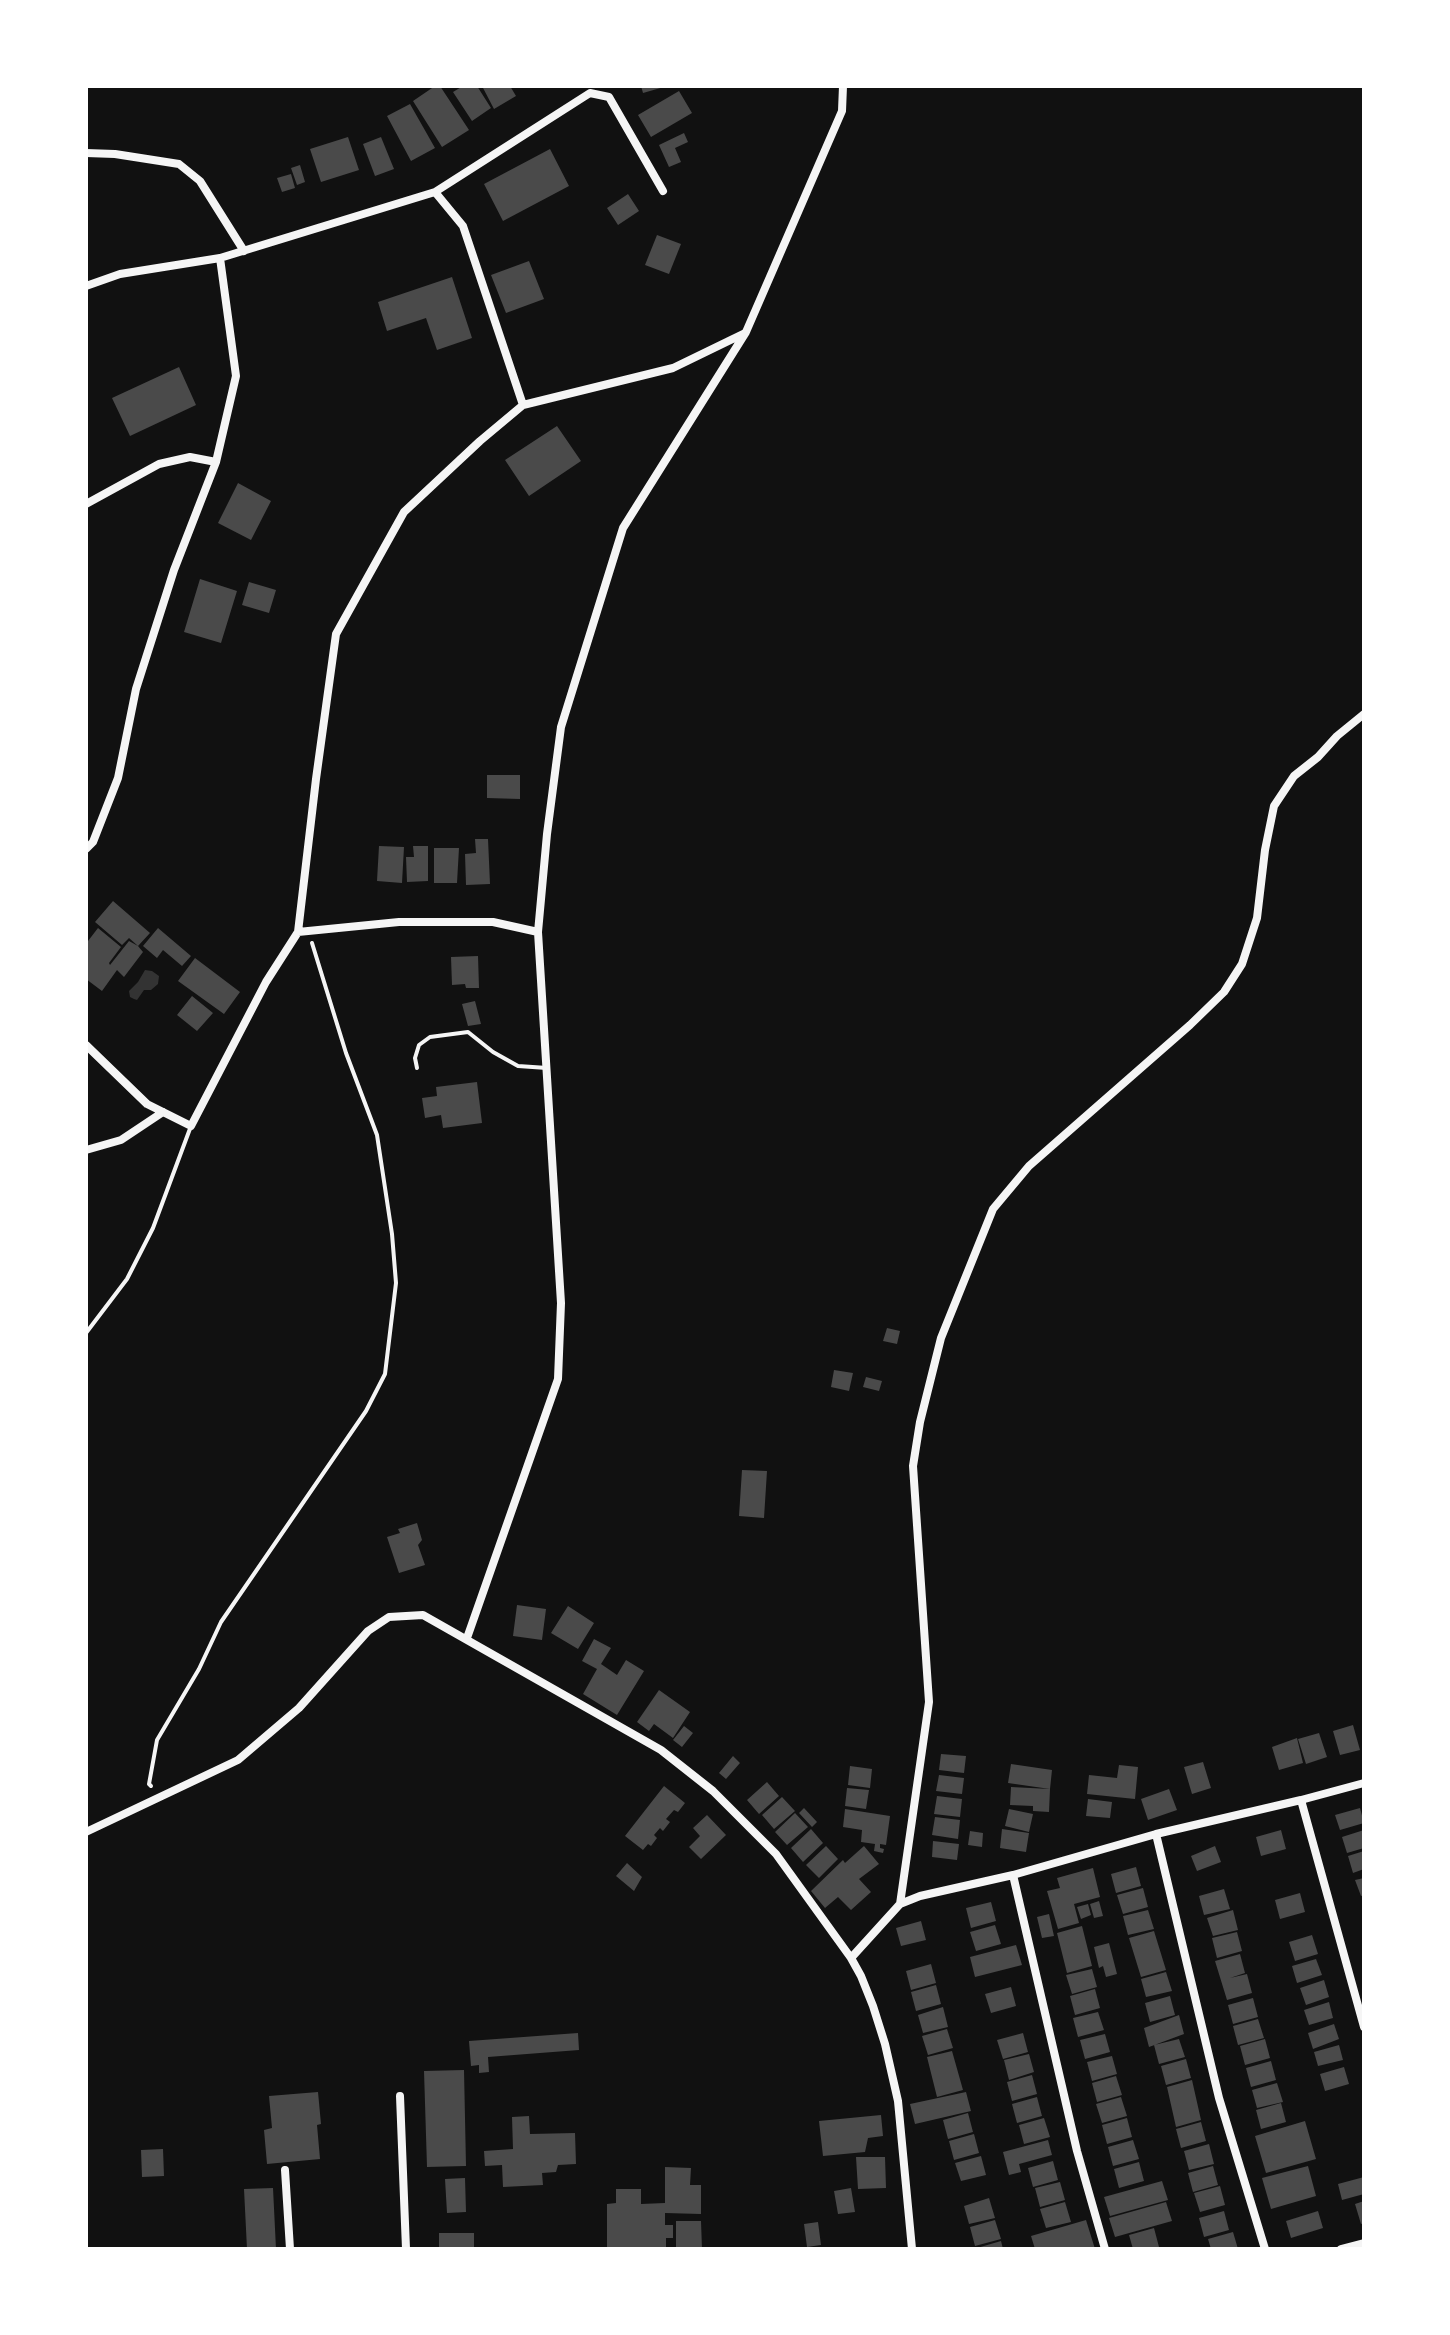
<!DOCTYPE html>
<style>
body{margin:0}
#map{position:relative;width:1450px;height:2335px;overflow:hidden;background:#111;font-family:"Zilla Slab",serif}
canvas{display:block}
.frame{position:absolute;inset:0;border:88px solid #fff;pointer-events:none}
</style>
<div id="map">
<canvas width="1450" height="2335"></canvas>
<div class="frame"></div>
</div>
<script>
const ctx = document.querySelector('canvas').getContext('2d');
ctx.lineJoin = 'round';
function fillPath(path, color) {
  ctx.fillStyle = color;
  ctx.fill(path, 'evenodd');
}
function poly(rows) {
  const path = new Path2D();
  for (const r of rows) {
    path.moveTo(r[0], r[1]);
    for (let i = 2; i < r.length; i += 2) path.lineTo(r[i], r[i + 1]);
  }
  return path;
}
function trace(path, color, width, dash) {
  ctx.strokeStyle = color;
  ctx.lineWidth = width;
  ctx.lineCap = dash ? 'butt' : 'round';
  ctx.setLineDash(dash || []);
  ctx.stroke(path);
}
fillPath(poly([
 [145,970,152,971,159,976,158,984,151,990,144,990,137,1000,134,999,130,997,129,991,138,982]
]), '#333');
fillPath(poly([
 [435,86,440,86,469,130,442,147,413,101],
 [463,86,477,86,491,108,472,121,453,92],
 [482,86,510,86,516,96,494,109],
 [641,86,664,86,664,87,643,93],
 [679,91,692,113,651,137,638,115],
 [410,104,435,148,411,161,387,116],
 [684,133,688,142,675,148,681,162,669,167,659,145],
 [348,137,359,170,321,182,310,149],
 [381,137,394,169,375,176,363,144],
 [550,149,569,186,503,221,484,184],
 [300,165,305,182,297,185,291,168],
 [291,174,295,188,282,192,277,178],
 [628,194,639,211,618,225,607,208],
 [657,235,681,244,669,274,645,265],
 [529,261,544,299,506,313,491,275],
 [452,277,472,338,437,350,426,318,387,331,378,302],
 [179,367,196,405,130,436,112,398],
 [557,426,581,461,529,496,505,460],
 [238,483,271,501,251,540,218,523],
 [200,579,237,591,221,643,184,632],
 [249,582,276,590,269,613,242,605],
 [487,775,520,775,520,799,487,798],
 [475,839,488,839,490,884,466,885,465,854,476,853],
 [379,846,404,847,402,883,377,881],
 [413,846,428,846,428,881,407,882,406,857,414,857],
 [434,848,459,848,457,883,434,883],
 [113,901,150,933,138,946,143,952,124,977,117,970,102,991,86,979,86,939,88,941,98,928,121,947,109,963,110,965,129,941,138,946,129,938,122,945,95,922],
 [158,928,191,956,182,966,163,950,157,958,143,946],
 [478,956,479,988,466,988,465,984,452,985,451,957],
 [195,958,240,992,224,1014,178,981],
 [192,996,213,1013,197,1031,177,1015],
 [475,1001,481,1024,468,1026,462,1004],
 [477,1082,482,1123,443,1128,441,1115,425,1118,422,1098,437,1096,436,1087],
 [887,1328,900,1331,897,1344,883,1341],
 [834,1370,853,1373,849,1391,831,1387],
 [866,1377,882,1381,879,1391,863,1387],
 [742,1470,767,1471,764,1518,739,1516],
 [417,1523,422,1540,418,1545,425,1565,399,1573,387,1537,400,1533,398,1529],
 [517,1605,546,1609,542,1640,513,1636],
 [568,1606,594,1623,578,1649,551,1633],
 [594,1639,611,1648,601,1664,617,1675,626,1660,644,1671,617,1715,583,1694,597,1669,582,1661],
 [659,1690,690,1712,673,1738,654,1724,649,1731,637,1722],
 [1353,1725,1360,1750,1340,1755,1333,1731],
 [684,1726,693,1733,682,1747,673,1740],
 [1319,1733,1327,1757,1306,1764,1298,1739],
 [1297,1738,1303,1763,1279,1770,1272,1747],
 [941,1754,966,1756,964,1773,939,1770],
 [733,1756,740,1763,726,1779,719,1773],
 [1203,1762,1211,1788,1192,1794,1184,1767],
 [1011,1764,1052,1770,1050,1789,1008,1783],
 [1119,1765,1138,1767,1135,1799,1087,1794,1089,1775,1117,1778],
 [850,1766,872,1769,870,1788,848,1785],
 [939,1775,964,1778,962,1794,936,1791],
 [767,1782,779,1796,759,1814,747,1800],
 [664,1786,685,1803,678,1812,674,1810,666,1819,670,1822,663,1831,660,1828,654,1835,657,1838,651,1846,648,1844,643,1850,625,1836],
 [1011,1787,1050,1789,1049,1812,1033,1811,1033,1806,1010,1805],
 [847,1788,869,1790,866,1809,845,1806],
 [1169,1789,1177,1810,1148,1820,1141,1799],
 [937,1796,962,1799,960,1817,934,1814],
 [782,1797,795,1811,774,1829,762,1815],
 [1088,1799,1112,1802,1110,1818,1086,1816],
 [804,1808,817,1822,812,1827,799,1813],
 [1360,1808,1364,1823,1340,1830,1335,1815],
 [845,1809,890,1816,886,1845,880,1844,880,1848,884,1849,883,1853,874,1851,875,1844,861,1842,862,1830,843,1827],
 [1009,1809,1033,1814,1029,1832,1005,1826],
 [795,1813,808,1827,787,1845,775,1832],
 [707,1815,726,1835,701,1859,689,1847,700,1836,693,1828],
 [935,1817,960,1820,958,1839,932,1835],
 [811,1829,823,1843,803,1862,791,1848],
 [1002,1829,1029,1833,1026,1852,1000,1848],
 [1281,1830,1286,1849,1261,1856,1256,1837],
 [1364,1830,1364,1848,1347,1853,1342,1837],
 [970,1831,983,1833,982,1847,968,1845],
 [933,1841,959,1844,957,1860,932,1857],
 [826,1846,838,1859,819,1878,806,1865],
 [864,1846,879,1864,859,1879,871,1892,851,1910,838,1897,825,1908,811,1891,843,1860,845,1863],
 [1215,1846,1221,1862,1197,1871,1191,1856],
 [1364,1851,1364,1869,1353,1873,1348,1856],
 [627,1863,642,1877,634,1891,616,1876],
 [1136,1867,1141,1886,1116,1893,1111,1874],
 [1093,1868,1100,1897,1074,1904,1079,1923,1058,1929,1047,1891,1060,1888,1057,1878],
 [1364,1878,1364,1895,1361,1896,1355,1880],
 [1143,1888,1148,1907,1123,1914,1117,1895],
 [1224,1889,1230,1909,1204,1915,1199,1896],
 [1300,1893,1305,1912,1280,1919,1275,1900],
 [1099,1901,1103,1916,1094,1918,1090,1904],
 [991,1902,996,1921,971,1928,966,1908],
 [1088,1904,1091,1915,1081,1919,1077,1907],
 [1148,1910,1154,1929,1128,1935,1123,1916],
 [1233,1910,1238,1930,1213,1936,1207,1918],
 [1049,1914,1054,1936,1042,1938,1037,1917],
 [921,1921,926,1940,901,1946,896,1928],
 [995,1925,1001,1944,976,1951,970,1932],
 [1082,1926,1092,1966,1067,1973,1057,1933],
 [1154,1931,1166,1970,1141,1977,1129,1938],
 [1237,1932,1242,1951,1217,1958,1212,1938],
 [1312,1935,1318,1954,1295,1961,1289,1942],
 [1109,1943,1117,1974,1106,1977,1103,1966,1099,1968,1094,1947],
 [1016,1945,1022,1965,975,1977,970,1957],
 [1240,1954,1245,1973,1230,1978,1247,1974,1252,1993,1227,2000,1215,1961],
 [1316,1959,1322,1975,1297,1983,1292,1966],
 [931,1964,936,1983,911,1990,906,1971],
 [1092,1969,1097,1987,1072,1994,1066,1975],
 [1166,1972,1172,1991,1146,1997,1141,1979],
 [1324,1980,1329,1997,1306,2005,1300,1988],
 [936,1985,941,2004,916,2011,911,1992],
 [1011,1987,1016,2006,991,2013,985,1994],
 [1095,1989,1100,2008,1075,2015,1070,1996],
 [1170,1996,1175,2015,1150,2022,1145,2003],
 [1253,1998,1258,2017,1233,2024,1228,2005],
 [1329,2002,1333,2018,1309,2025,1304,2010],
 [943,2007,948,2027,923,2033,918,2015],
 [1098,2012,1104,2030,1078,2037,1073,2018],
 [1179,2015,1184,2034,1149,2047,1144,2028],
 [1258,2019,1264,2038,1238,2045,1233,2026],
 [1334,2024,1339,2039,1313,2049,1308,2033],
 [947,2029,953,2048,928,2055,922,2036],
 [578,2033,579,2050,488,2057,489,2072,479,2073,479,2065,471,2066,469,2041],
 [1023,2033,1028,2052,1003,2059,997,2040],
 [1105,2034,1110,2052,1085,2059,1080,2040],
 [1179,2039,1185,2057,1159,2064,1154,2045],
 [1265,2039,1270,2058,1245,2065,1240,2046],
 [1339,2045,1343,2060,1318,2066,1314,2052],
 [952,2051,963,2090,937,2097,927,2057],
 [1029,2054,1034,2072,1009,2080,1004,2060],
 [1112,2056,1117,2074,1092,2081,1087,2062],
 [1186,2059,1191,2078,1166,2085,1161,2066],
 [1271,2061,1276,2080,1251,2087,1246,2068],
 [1344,2067,1349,2084,1325,2091,1320,2074],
 [464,2070,466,2166,427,2167,424,2071],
 [1032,2075,1037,2094,1012,2101,1007,2082],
 [1116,2076,1122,2095,1097,2102,1092,2083],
 [1192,2080,1201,2120,1176,2127,1167,2087],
 [1277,2083,1283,2102,1257,2108,1252,2090],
 [318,2092,321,2124,317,2125,320,2159,267,2164,264,2130,272,2128,269,2096],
 [966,2092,971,2111,915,2124,910,2104],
 [1037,2097,1042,2116,1017,2123,1012,2104],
 [1121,2097,1127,2116,1102,2123,1096,2104],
 [1281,2103,1286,2122,1261,2129,1256,2110],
 [968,2113,973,2132,948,2139,943,2120],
 [881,2115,883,2136,868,2138,865,2152,823,2156,819,2121],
 [529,2116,530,2134,575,2133,576,2164,558,2165,556,2172,542,2173,543,2185,503,2187,502,2165,485,2166,484,2151,513,2149,512,2117],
 [1044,2118,1050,2137,1024,2144,1019,2125],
 [1127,2118,1132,2137,1107,2144,1102,2125],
 [1305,2121,1316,2159,1266,2173,1255,2136],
 [1201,2122,1206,2141,1181,2148,1176,2129],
 [974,2134,979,2153,954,2160,949,2141],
 [1048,2140,1052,2155,1019,2164,1021,2172,1009,2175,1003,2152],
 [1133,2140,1139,2159,1113,2166,1108,2147],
 [1209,2144,1214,2164,1189,2170,1184,2151],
 [163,2149,164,2176,142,2177,141,2150],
 [981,2156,986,2175,961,2181,955,2163],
 [856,2157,885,2157,886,2188,858,2189],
 [1053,2161,1058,2180,1033,2187,1028,2168],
 [1139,2162,1144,2181,1119,2188,1114,2169],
 [1213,2166,1218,2185,1193,2192,1188,2173],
 [1308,2166,1316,2196,1271,2209,1262,2178],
 [665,2167,691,2168,690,2185,701,2185,701,2214,665,2213,665,2225,673,2225,673,2238,666,2238,666,2249,607,2249,607,2204,616,2203,616,2189,641,2189,641,2204,665,2203],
 [1364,2177,1364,2194,1342,2200,1338,2184],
 [465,2178,466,2212,447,2213,445,2179],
 [1162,2181,1168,2200,1110,2216,1104,2197],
 [1060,2182,1065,2200,1040,2207,1035,2188],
 [1220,2186,1225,2205,1200,2212,1194,2193],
 [273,2188,276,2249,247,2249,244,2189],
 [851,2188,855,2212,838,2214,834,2191],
 [989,2198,995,2218,969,2224,964,2206],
 [1364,2201,1364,2223,1361,2224,1355,2204],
 [1065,2202,1071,2222,1046,2228,1040,2209],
 [1166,2202,1172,2221,1115,2237,1109,2218],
 [1224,2211,1229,2230,1204,2237,1199,2218],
 [1318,2211,1323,2228,1291,2238,1286,2221],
 [995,2220,1001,2239,975,2246,970,2227],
 [1086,2220,1095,2249,1035,2249,1031,2236],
 [676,2221,701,2221,702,2249,676,2249],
 [818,2222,821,2245,807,2247,804,2224],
 [1154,2228,1159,2247,1133,2249,1129,2235],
 [1233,2232,1238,2249,1211,2249,1208,2239],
 [439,2233,474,2233,474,2249,439,2249],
 [1001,2241,1003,2249,977,2249,977,2248]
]), '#4a4a4a');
trace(poly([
 [151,1786,149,1784,157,1740,199,1669,221,1622,366,1411,385,1374,396,1283,392,1234,377,1135,346,1053,312,943]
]), '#f5f5f5', 4);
trace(poly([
 [417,1068,415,1058,419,1045,430,1037,468,1032,493,1052,518,1066,547,1068],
 [86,1333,127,1279,153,1228,191,1126]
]), '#f5f5f5', 4);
trace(poly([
 [86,153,115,154,179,164,200,181,244,251],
 [435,192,590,93,609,97,663,191],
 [86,286,120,274,220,258,435,192,463,226,523,405,673,368,743,334],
 [86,504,159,464,190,457,216,462],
 [86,849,93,842,118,778,136,689,174,570,216,462,236,376,220,258],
 [298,932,316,779,336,634,404,512,480,441,523,405],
 [86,1045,147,1104,191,1126,266,982,298,932,399,922,493,922,538,932],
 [86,1150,121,1140,163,1112],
 [467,1638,558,1379,561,1303,538,932,547,834,561,727,623,528,746,332,842,111,843,86],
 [1301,1800,1364,2027],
 [86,1832,238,1760,299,1708,368,1631,389,1617,423,1615,661,1750,713,1791,776,1854,851,1958,861,1976,873,2006,885,2044,898,2101,912,2249],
 [1156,1834,1219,2098,1265,2249],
 [1013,1875,1156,1834,1301,1800,1364,1783],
 [900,1904,929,1702,913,1466,920,1422,941,1338,993,1209,1029,1166,1190,1025,1224,992,1242,964,1257,918,1265,850,1274,806,1294,776,1318,757,1337,736,1364,714],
 [851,1958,900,1904,920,1896,1013,1875,1077,2151,1105,2249],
 [400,2096,406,2249],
 [285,2170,290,2249],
 [1341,2249,1364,2243]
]), '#f5f5f5', 8);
</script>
